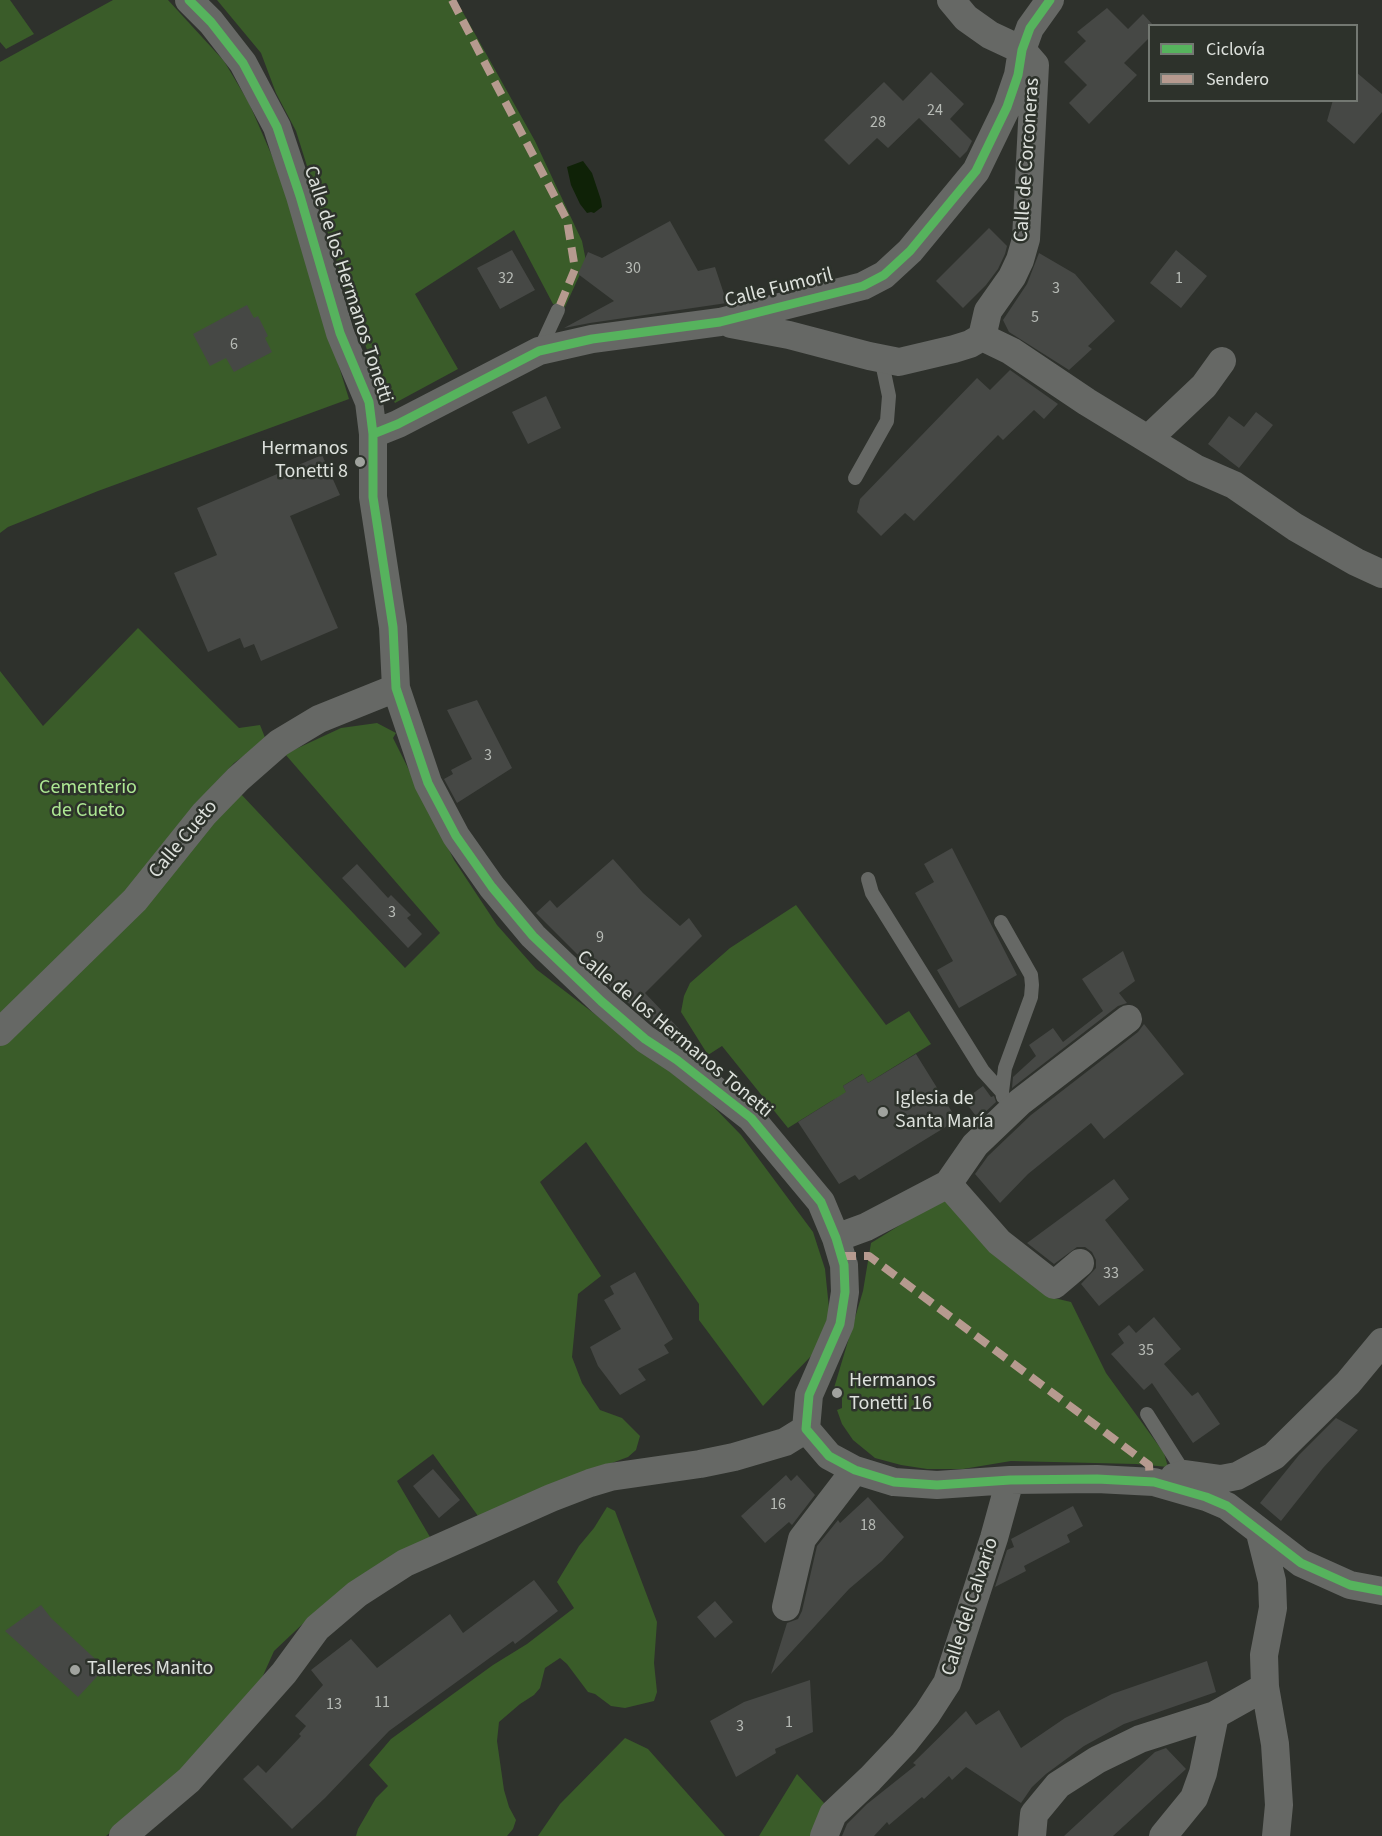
<!DOCTYPE html>
<meta charset="utf-8">
<style>
body{margin:0}
#map{position:relative;width:1382px;height:1836px;overflow:hidden;background:#2e312c;font-family:"Source Sans 3",sans-serif}
canvas{display:block}
.legend{position:absolute;left:1148px;top:24px;width:210px;height:78px;box-sizing:border-box;background:#2d322b;border:2px solid #737872;margin:0;padding:8px 10px;list-style:none;font-size:18px;color:#dde1dc}
.legend li{display:flex;align-items:center;gap:12px;height:30px}
.legend b{width:30px;border:2px solid #737872}
</style>
<div id="map">
<canvas width="1382" height="1836"></canvas>
<ul class="legend">
<li><b style="height:8px;background:#56b35d"></b>Ciclovía</li>
<li><b style="height:8px;background:#b69a8f"></b>Sendero</li>
</ul>
</div>
<script>
const ctx = document.querySelector('canvas').getContext('2d');
ctx.lineJoin = 'round';
function fillPath(path, color) {
  ctx.fillStyle = color;
  ctx.fill(path, 'evenodd');
}
function poly(rows) {
  const path = new Path2D();
  for (const r of rows) {
    path.moveTo(r[0], r[1]);
    for (let i = 2; i < r.length; i += 2) path.lineTo(r[i], r[i + 1]);
  }
  return path;
}
function trace(path, color, width, dash) {
  ctx.strokeStyle = color;
  ctx.lineWidth = width;
  ctx.lineCap = dash ? 'butt' : 'round';
  ctx.setLineDash(dash || []);
  ctx.stroke(path);
}
function write(font, color, halo, rows, align = 'center') {
  ctx.font = font + ' "Source Sans 3",sans-serif';
  ctx.lineWidth = 5;
  ctx.setLineDash([]);
  ctx.textBaseline = 'middle';
  ctx.strokeStyle = halo;
  ctx.fillStyle = color;
  for (const [text, x, y, turn = 0] of rows) {
    ctx.save();
    ctx.translate(x, y);
    ctx.rotate((+turn || 0) * Math.PI / 180);
    ctx.textAlign = isNaN(turn) ? turn : align;
    if (halo) ctx.strokeText(text, 0, 0);
    ctx.fillText(text, 0, 0);
    ctx.restore();
  }
}
fillPath(poly([
 [0,0,10,0,34,34,6,49,0,42],
 [113,0,168,0,224,61,249,103,279,172,349,399,98,491,8,527,0,533,0,62],
 [217,0,456,0,535,141,582,241,586,261,565,307,553,304,514,230,415,294,458,369,395,403,375,372,347,294,296,131,276,93,261,53],
 [138,628,239,728,260,725,266,740,234,763,210,789,143,874,0,1024,0,671,43,726],
 [377,723,396,733,393,738,454,860,497,925,536,969,707,1100,741,1135,813,1232,825,1269,830,1318,813,1354,763,1406,699,1320,699,1304,586,1142,540,1182,601,1276,578,1294,572,1357,582,1383,600,1410,622,1418,640,1436,636,1450,628,1457,582,1474,478,1516,433,1454,397,1481,430,1537,310,1617,274,1651,257,1689,149,1803,106,1836,0,1836,0,1046,54,995,239,792,405,968,440,933,285,754,341,728],
 [796,905,886,1025,909,1011,931,1044,868,1083,862,1074,843,1086,848,1095,833,1100,788,1128,722,1046,708,1055,681,1012,684,996,690,983,730,948],
 [947,1196,1054,1298,1071,1302,1106,1373,1164,1453,1168,1467,1136,1464,1011,1461,963,1469,927,1469,901,1465,875,1458,853,1440,842,1424,837,1410,842,1408,842,1390,834,1388,863,1291,871,1243],
 [607,1507,615,1511,657,1622,654,1663,657,1692,654,1701,625,1708,611,1706,595,1694,588,1692,567,1664,560,1658,545,1668,540,1688,534,1695,520,1704,499,1722,497,1741,504,1790,509,1807,516,1820,513,1829,507,1836,356,1836,358,1829,376,1798,388,1786,369,1765,391,1739,493,1665,527,1644,574,1608,557,1582,579,1546,594,1528],
 [625,1738,648,1749,725,1836,538,1836,560,1804],
 [797,1774,824,1803,815,1836,759,1836]
]), '#3a5c29');
fillPath(poly([
 [583,161,592,173,601,200,602,207,594,213,591,212,587,213,580,204,571,185,567,167]
]), '#0f2207');
fillPath(poly([
 [1107,8,1128,29,1143,14,1154,26,1149,26,1149,38,1124,63,1137,75,1089,124,1069,103,1087,85,1064,62,1086,41,1077,32],
 [931,72,964,104,950,119,972,141,967,151,960,158,919,118,888,148,877,138,849,165,824,140,884,82,903,101],
 [1356,72,1382,94,1382,112,1354,144,1327,121,1333,100,1356,100],
 [670,221,698,271,715,267,727,303,590,323,564,328,614,301,578,274,588,252,602,258],
 [989,228,1007,246,1005,254,998,269,986,285,963,308,936,281],
 [512,250,535,290,500,309,477,268],
 [1176,250,1207,276,1181,308,1150,283],
 [1039,253,1075,274,1115,321,1088,346,1092,349,1069,370,1009,332,1003,320,1027,284],
 [247,305,254,318,258,316,268,336,265,338,272,352,234,372,226,358,210,366,193,334],
 [1010,370,1058,404,1044,419,1034,410,1003,440,998,435,914,521,905,513,881,536,857,512,860,499,977,378,990,390],
 [546,396,561,428,528,444,512,412],
 [1256,412,1273,425,1239,468,1208,444,1229,416,1244,427],
 [322,455,340,495,290,516,338,628,261,661,254,644,244,648,240,638,208,652,174,573,217,555,197,508],
 [477,700,512,768,457,803,444,779,453,774,451,770,472,759,447,710],
 [952,848,1017,975,959,1008,937,970,953,961,915,893,934,882,924,864],
 [613,859,643,893,680,926,689,918,702,936,645,993,685,1035,679,1042,655,1026,612,989,536,913,550,900,557,908],
 [357,864,388,898,391,895,411,915,407,918,422,934,408,948,342,878],
 [1123,951,1135,981,1119,993,1127,1003,1118,1006,1012,1088,1013,1077,1036,1056,1029,1045,1053,1028,1063,1042,1103,1011,1082,979],
 [1144,1024,1184,1074,1104,1139,1091,1123,1028,1174,1000,1203,975,1174,988,1156,1031,1115,1138,1032],
 [916,1054,957,1120,859,1180,855,1175,839,1184,798,1122,846,1092,843,1086,863,1074,868,1083],
 [983,1086,991,1097,994,1096,996,1102,978,1119,964,1100],
 [1114,1179,1129,1199,1105,1220,1144,1270,1099,1306,1081,1284,1096,1268,1096,1260,1092,1252,1085,1247,1077,1247,1054,1264,1027,1243],
 [635,1272,673,1339,664,1345,669,1353,638,1369,646,1380,620,1395,598,1366,590,1347,621,1329,604,1300,614,1294,610,1286],
 [1154,1317,1181,1349,1164,1364,1192,1396,1198,1392,1220,1424,1193,1443,1152,1383,1144,1390,1141,1387,1111,1354,1124,1343,1118,1334,1129,1325,1136,1333],
 [1336,1418,1358,1430,1323,1468,1281,1521,1260,1503,1299,1455],
 [433,1469,460,1500,439,1518,413,1486],
 [786,1475,791,1481,797,1475,815,1495,792,1525,789,1522,765,1543,741,1516],
 [868,1497,904,1537,882,1561,849,1589,771,1674,787,1623,798,1619,802,1611,817,1546,838,1520,840,1523],
 [1073,1506,1083,1526,1067,1535,1070,1542,1024,1566,1026,1571,995,1587,1007,1550,1014,1547,1011,1539],
 [534,1580,558,1611,515,1644,513,1641,389,1731,325,1798,292,1829,243,1779,258,1765,266,1773,301,1736,299,1734,306,1726,295,1716,323,1685,311,1670,351,1639,377,1668,450,1614,463,1633],
 [715,1601,733,1622,715,1638,697,1617],
 [41,1605,51,1618,105,1668,78,1697,5,1631],
 [1207,1661,1216,1692,1124,1724,1084,1746,1046,1774,1032,1787,1021,1803,966,1767,952,1780,949,1776,924,1799,922,1797,889,1825,887,1822,874,1836,842,1836,847,1824,867,1804,916,1765,913,1763,966,1711,976,1725,999,1710,1021,1748,1065,1718,1112,1694],
 [810,1680,813,1732,775,1749,776,1753,736,1777,710,1721,744,1702],
 [1166,1748,1186,1769,1113,1836,1064,1836,1155,1752]
]), '#464845');
trace(poly([
 [540,349,558,310],
 [855,478,887,421,889,396,881,358],
 [868,879,872,893,983,1071,1002,1092],
 [1001,922,1031,975,1032,985,1031,997,1005,1068,1002,1092,1003,1097],
 [1147,1414,1185,1474]
]), '#666865', 14);
trace(poly([
 [189,0,211,22,243,63,277,127,300,196,340,333,369,402,373,434,373,497,393,627,396,688,428,783,456,836,492,887,533,936,601,1001,645,1039,677,1060,751,1118,821,1202,836,1238,844,1265,845,1292,840,1324,809,1395,806,1429,829,1456,855,1470,894,1482,937,1485,1010,1480,1097,1479,1154,1482,1206,1497,1227,1506,1301,1563,1350,1585,1382,1591],
 [951,0,966,18,990,35,1022,50,1035,65,1026,239,1020,260,1012,277,988,311,982,337],
 [731,324,789,335,869,356,899,362,954,349,970,344,982,337,1011,351,1087,402,1195,468,1234,485,1295,527,1356,562,1382,574],
 [373,434,398,424,539,351,592,339,720,322,863,286,884,275,910,251,976,171,1007,107,1018,75,1022,50,1030,28,1050,0],
 [1148,439,1204,386,1222,361],
 [0,1032,135,900,204,814,238,779,279,743,319,719,396,688],
 [948,1184,975,1145,1020,1102,1128,1019],
 [836,1238,866,1227,948,1184,999,1242,1054,1285,1080,1263],
 [1174,1477,1185,1474,1221,1479,1237,1476,1274,1456,1348,1383,1382,1342],
 [1260,1533,1272,1581,1273,1608,1264,1655,1265,1687,1275,1744,1279,1805,1276,1836],
 [786,1607,802,1539,855,1470],
 [123,1836,189,1780,284,1673,317,1628,357,1594,405,1563,551,1498,590,1483,610,1477,700,1464,734,1457,785,1442,806,1429],
 [824,1836,833,1814,870,1779,904,1743,927,1714,947,1683,994,1538,1010,1480],
 [1032,1836,1034,1814,1058,1785,1097,1760,1140,1739,1215,1715,1265,1687],
 [1163,1836,1194,1798,1203,1773,1215,1715]
]), '#666865', 28);
trace(poly([
 [452,0,567,220,575,269,558,310],
 [841,1256,869,1256,1149,1465,1150,1482]
]), '#b69a8f', 8, [15, 8]);
trace(poly([
 [189,0,211,22,243,63,277,127,300,196,340,333,369,402,373,434,373,497,393,627,396,688,428,783,456,836,492,887,533,936,601,1001,645,1039,677,1060,751,1118,821,1202,836,1238,844,1265,845,1292,840,1324,809,1395,806,1429,829,1456,855,1470,894,1482,937,1485,1010,1480,1097,1479,1154,1482,1206,1497,1227,1506,1301,1563,1350,1585,1382,1591],
 [373,434,398,424,539,351,592,339,720,322,863,286,884,275,910,251,976,171,1007,107,1018,75,1022,50,1030,28,1050,0]
]), '#56b35d', 9);
for (const [x, y, r, color] of [
 [360,462,6,"#a0a39e"],
 [883,1112,6,"#a0a39e"],
 [837,1393,6,"#a0a39e"],
 [75,1670,6,"#a0a39e"]
]) {
  const dot = new Path2D();
  dot.arc(x, y, r, 0, 2 * Math.PI);
  ctx.fillStyle = color;
  ctx.fill(dot);
  trace(dot, '#2d322b', 2);
}
write('16px', '#b7bbb6', null, [
 ["24",935,111],
 ["28",878,123],
 ["30",633,269],
 ["32",506,279],
 ["1",1179,279],
 ["3",1056,289],
 ["5",1035,318],
 ["6",234,345],
 ["3",488,756],
 ["3",392,913],
 ["9",600,938],
 ["33",1111,1274],
 ["35",1146,1351],
 ["16",778,1505],
 ["18",868,1526],
 ["11",382,1703],
 ["13",334,1705],
 ["1",789,1723],
 ["3",740,1727]
]);
write('20px', '#dde1dc', '#2d322b', [
 ["Calle de Corconeras",1028,160,-86],
 ["Calle de los Hermanos Tonetti",347,285,72],
 ["Calle Fumoril",779,289,-14],
 ["Calle Cueto",184,840,-50],
 ["Calle de los Hermanos Tonetti",674,1035,40],
 ["Calle del Calvario",971,1607,-72]
]);
write('20px', '#dde1dc', '#2d322b', [
 ["Hermanos",348,450,"right"],
 ["Tonetti 8",348,473,"right"],
 ["Iglesia de",895,1100],
 ["Santa María",895,1123],
 ["Hermanos",849,1382],
 ["Tonetti 16",849,1405],
 ["Talleres Manito",87,1670]
], 'left');
write('20px', '#ade793', '#2d322b', [
 ["Cementerio",88,789],
 ["de Cueto",88,812]
]);
</script>
